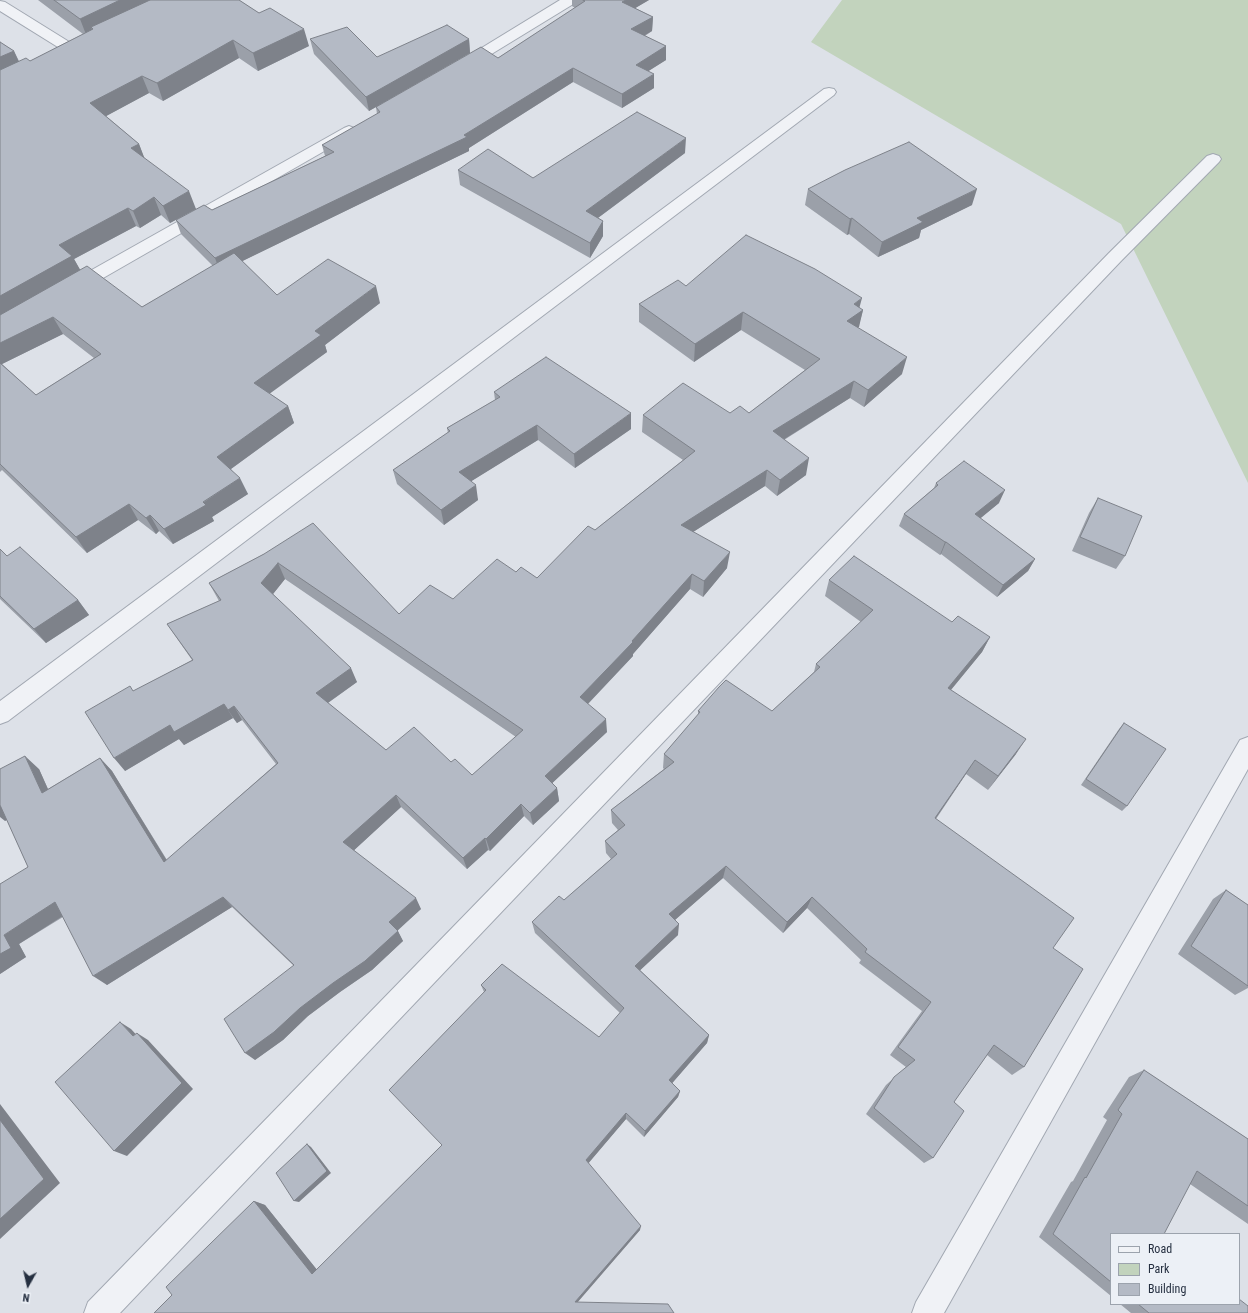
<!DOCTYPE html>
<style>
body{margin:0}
#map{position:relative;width:1248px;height:1313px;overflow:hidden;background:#dde1e8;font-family:"Roboto Condensed",sans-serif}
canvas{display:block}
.legend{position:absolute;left:1110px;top:1233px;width:130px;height:72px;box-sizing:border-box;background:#ecf0f6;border:1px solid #9ca3ad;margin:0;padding:5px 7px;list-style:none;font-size:12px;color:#252f40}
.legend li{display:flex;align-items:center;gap:8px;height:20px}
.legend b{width:20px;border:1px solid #9ca3ad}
.north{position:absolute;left:8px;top:1265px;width:40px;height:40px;-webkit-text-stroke:3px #ecf0f6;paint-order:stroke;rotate:188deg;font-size:11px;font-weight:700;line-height:16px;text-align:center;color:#252f40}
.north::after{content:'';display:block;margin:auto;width:14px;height:18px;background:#252f40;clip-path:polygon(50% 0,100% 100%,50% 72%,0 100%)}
</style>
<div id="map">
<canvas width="1248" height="1313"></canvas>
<ul class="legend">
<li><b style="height:5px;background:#f0f2f6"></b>Road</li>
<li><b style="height:11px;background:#c2d3bd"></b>Park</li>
<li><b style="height:11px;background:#b4bac5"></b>Building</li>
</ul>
<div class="north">N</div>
</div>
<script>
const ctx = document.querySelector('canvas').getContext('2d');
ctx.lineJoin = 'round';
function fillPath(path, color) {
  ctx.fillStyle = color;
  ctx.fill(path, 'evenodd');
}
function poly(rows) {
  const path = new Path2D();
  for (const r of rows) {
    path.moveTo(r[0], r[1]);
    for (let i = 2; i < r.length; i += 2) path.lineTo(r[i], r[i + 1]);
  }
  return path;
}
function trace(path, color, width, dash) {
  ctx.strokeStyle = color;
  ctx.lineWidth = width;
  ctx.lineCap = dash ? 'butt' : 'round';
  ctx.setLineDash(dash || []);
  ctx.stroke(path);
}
fillPath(poly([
 [842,0,1248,0,1248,483,1121,224,811,42]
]), '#c2d3bd');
const street = poly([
 [560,0,577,0,575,3,467,69,462,70,457,69,455,66,457,63,560,0],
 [0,1,5,2,79,48,81,51,79,54,74,55,69,54,0,11,0,1],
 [829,88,834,89,836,92,834,95,8,721,0,724,0,701,824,89,829,88],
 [349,126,354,128,357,131,354,134,77,293,71,295,65,293,62,289,65,285,344,128,349,126],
 [1213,154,1219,156,1221,159,1219,162,1121,261,120,1313,84,1313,88,1302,1109,253,1207,156,1213,154],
 [1248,737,1248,769,944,1313,912,1313,916,1302,1240,740,1248,737]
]);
trace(street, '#a2a8b2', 2);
fillPath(street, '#f0f2f6');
fillPath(poly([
 [38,0,239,0,309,46,258,71,239,58,163,101,149,93,106,116,139,144,144,158,196,209,170,223,161,215,140,228,136,226,74,259,80,270,142,307,213,266,181,234,176,220,212,210,325,156,322,145,377,114,376,107,498,58,575,8,572,6,572,0,649,0,635,8,653,17,652,31,645,36,666,46,666,60,648,71,654,88,622,108,573,82,469,148,469,151,242,261,277,295,380,303,325,345,327,352,269,393,288,406,294,423,231,469,248,494,212,517,214,521,173,544,159,531,156,534,138,520,87,553,2,470,0,472,0,42,14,51,19,61,30,61,83,34],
 [63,334,94,358,36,395,2,364],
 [310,39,377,57,469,39,470,53,369,111,314,54],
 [685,153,598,218,603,221,603,236,590,258,460,185,458,170,533,178],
 [808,189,972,205,921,230,919,238,878,257,849,234,847,235,805,205],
 [686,286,859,308,863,310,858,328,902,374,864,407,850,398,784,440,806,475,777,496,765,486,693,532,727,568,703,597,690,589,633,654,633,656,588,704,607,732,552,783,557,788,559,801,533,825,524,816,490,851,488,850,467,869,401,807,354,850,421,909,397,930,403,941,372,970,340,992,308,1016,283,1040,255,1060,294,966,232,907,107,985,63,917,19,944,26,957,0,974,28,867,7,820,5,821,39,769,48,789,100,758,112,771,167,860,276,764,242,720,237,723,233,718,184,745,179,739,125,771,134,691,192,660,167,624,219,601,209,583,264,554,399,614,453,599,516,572,537,578,595,530,683,460,642,432,643,415,730,413,749,413,805,370,741,330,694,362,639,322,639,304],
 [285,579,516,737,472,775,451,762,386,750,328,703,357,682,273,594],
 [494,392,631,429,575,468,538,440,471,481,478,500,444,525,397,484,393,470,448,433,447,428,495,400],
 [936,483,999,503,980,518,1035,559,1028,571,997,597,941,554,940,555,899,526,904,514,934,488],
 [1098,498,1125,556,1116,569,1072,551,1089,513],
 [0,549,7,556,78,600,89,615,46,643,0,599],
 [829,580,990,637,982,652,951,690,1016,754,988,790,966,774,936,819,1053,948,1024,1067,1012,1075,987,1055,954,1102,933,1158,924,1163,866,1114,886,1085,906,1067,890,1055,922,1011,859,963,861,960,807,908,783,933,723,878,675,920,678,935,640,970,709,1035,707,1043,672,1083,680,1091,678,1097,644,1137,626,1119,588,1163,640,1230,577,1302,172,1295,254,1201,265,1205,317,1270,442,1145,484,992,481,985,599,1037,620,1013,535,933,532,922,564,900,611,859,606,853,605,841,618,830,612,823,611,810,664,769,663,768,664,754,698,715,698,711,772,711,814,672,816,664,861,622,825,596],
 [1124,723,1127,806,1122,811,1081,785,1119,729],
 [1226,890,1248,905,1248,988,1235,995,1178,954,1213,899],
 [1144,1070,1248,1139,1248,1224,1190,1184,1111,1234,1111,1296,1039,1237,1071,1182,1073,1181,1107,1120,1103,1117,1129,1077],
 [1120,1304,1239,1304,1248,1313,1131,1313]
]), '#9ba0a9');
fillPath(poly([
 [120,0,164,0,91,27,94,34,87,37,80,19],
 [626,0,649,0,622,16,622,2],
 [653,17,652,31,631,43,631,29],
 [304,29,309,46,258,71,253,53],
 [469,39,470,53,369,111,366,97],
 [233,40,239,58,163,101,157,83],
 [666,46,666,60,636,79,636,65],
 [14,51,22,69,0,79,0,57],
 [573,68,573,82,469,148,469,151,220,272,215,258,464,135],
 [654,74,654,88,622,108,622,94],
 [142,76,149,93,97,121,90,103],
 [686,138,685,153,587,226,586,211],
 [139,144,146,162,131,148],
 [977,189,972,205,921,230,919,238,878,257,882,242,917,218],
 [189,191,196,209,170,223,163,206],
 [154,197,161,215,140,228,133,211],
 [128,208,136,226,74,259,82,273,0,319,0,296,59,245],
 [852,218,849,234,847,235,850,219],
 [603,221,603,236,590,258,590,243],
 [376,286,380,303,325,345,327,352,261,400,254,383,315,331],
 [862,298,858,313,863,310,859,327,843,339,847,321,854,304],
 [743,312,741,330,694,362,695,344],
 [53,317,63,334,0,365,0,343],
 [907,357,902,374,864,407,868,390],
 [854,381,850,398,770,448,773,431],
 [288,406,294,423,224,474,217,457],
 [631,413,631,429,575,468,574,454],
 [537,425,538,440,462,487,459,472],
 [809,458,806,475,777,496,780,480],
 [767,470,765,486,679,541,681,525],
 [240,478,248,494,212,517,214,521,173,544,164,529],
 [476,485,478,500,444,525,441,510],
 [1005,490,999,503,970,527,975,514],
 [129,504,138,520,87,553,76,537],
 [150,515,159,531,156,534,146,518],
 [945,542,946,542,941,554,940,555],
 [730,552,727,568,703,597,704,581],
 [1035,559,1028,571,997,597,1003,585],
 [278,563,285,579,269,599,261,583],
 [692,574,690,589,633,654,633,656,581,711,580,697],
 [78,600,89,615,46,643,34,629],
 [990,637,982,652,940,703,948,688],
 [351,668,357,682,322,707,316,693],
 [224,704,233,718,184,745,179,739,125,771,114,758,170,725],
 [234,706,242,720,237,723,228,710],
 [606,719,607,732,546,789,545,776],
 [1026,739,1016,754,988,790,998,776],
 [25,756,39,769,55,805,42,793],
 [100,758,112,771,175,874,164,862],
 [975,760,966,774,927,831,935,818],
 [557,788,559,801,533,825,530,813],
 [396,795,401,807,350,854,343,842],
 [521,804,524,816,490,851,486,839],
 [0,805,14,816,5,821,0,817],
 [485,838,488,850,467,869,463,858],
 [726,866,723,878,668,926,669,914],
 [223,897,232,907,107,985,93,976],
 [812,897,807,908,783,933,787,922],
 [416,898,421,909,395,933,389,922],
 [55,902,69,912,19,944,26,957,0,974,0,954,4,935],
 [679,924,678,935,634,976,635,966],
 [398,931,403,941,372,970,340,992,308,1016,283,1040,255,1060,245,1053,300,1008],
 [120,1022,131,1029,144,1043,133,1036],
 [137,1033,148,1040,193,1089,127,1156,114,1151],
 [709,1035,707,1043,668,1088,669,1080],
 [680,1091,678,1097,644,1137,645,1131],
 [0,1104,60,1183,0,1239],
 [626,1113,626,1119,587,1165,586,1160],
 [307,1144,311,1147,331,1173,299,1202,294,1201],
 [254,1201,265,1205,322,1276,312,1274],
 [641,1226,640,1230,577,1303,575,1302]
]), '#7e828a');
const building = poly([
 [54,0,120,0,80,19,54,0],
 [150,0,239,0,259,13,270,8,304,29,253,53,233,40,157,83,142,76,90,103,139,144,131,148,189,191,163,206,154,197,133,211,128,208,59,245,72,256,0,296,0,70,26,58,30,61,93,29,91,27,150,0],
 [583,0,626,0,622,2,653,17,631,29,666,46,636,65,654,74,622,94,573,68,464,135,467,137,215,258,176,220,204,205,212,210,334,152,322,145,380,112,376,107,481,47,498,58,585,1,583,0],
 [447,25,469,39,366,97,310,39,347,27,377,57,447,25],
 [0,42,14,51,0,57,0,42],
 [637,112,686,138,586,211,603,221,590,243,458,170,488,149,533,178,637,112],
 [909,142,977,189,917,218,923,222,882,242,852,218,850,219,808,189,845,170,909,142],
 [746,235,815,269,862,298,854,304,863,310,847,321,907,357,868,390,854,381,773,431,809,458,780,480,767,470,681,525,730,552,704,581,692,574,632,641,633,642,580,697,606,719,545,776,557,788,530,813,521,804,486,839,485,838,463,858,396,795,343,842,416,898,389,922,398,931,365,961,333,983,300,1008,274,1032,245,1053,224,1019,294,965,223,897,93,976,55,902,4,935,11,948,0,954,0,884,28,867,0,805,0,769,25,756,42,793,100,758,164,862,278,763,234,706,228,710,224,704,174,732,170,725,114,758,85,712,130,686,133,691,193,660,167,624,221,600,209,583,264,554,313,523,399,614,430,585,453,599,497,559,516,572,521,567,537,578,588,526,595,530,695,451,643,415,683,383,730,413,740,406,749,413,820,359,743,312,695,344,639,304,678,280,686,286,746,235],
 [278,563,523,730,472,775,455,759,451,762,414,727,386,750,316,693,351,668,261,583,278,563],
 [234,253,277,295,328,259,376,286,315,331,321,335,254,383,288,406,217,457,240,478,203,502,206,505,164,529,150,515,146,518,129,504,76,537,0,464,0,363,36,395,101,354,53,317,0,343,0,315,87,266,142,307,234,253],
 [546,357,631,413,574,454,537,425,459,472,476,485,441,510,393,470,450,431,447,428,500,397,494,392,546,357],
 [964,461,1005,490,975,514,1035,559,1003,585,946,542,945,542,904,514,938,485,936,483,964,461],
 [1098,498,1142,516,1125,556,1080,537,1098,498],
 [20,547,78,600,34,629,0,596,0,549,7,556,20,547],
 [854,556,952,622,958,616,990,637,948,688,1026,739,998,776,975,760,935,818,1074,918,1053,948,1083,969,1024,1067,994,1045,954,1102,964,1111,933,1158,874,1108,894,1077,915,1060,898,1047,931,1002,865,952,867,949,812,897,787,922,726,866,669,914,679,924,635,966,709,1035,669,1080,680,1091,645,1131,626,1113,586,1160,641,1226,575,1302,668,1304,674,1313,154,1313,172,1295,166,1287,254,1201,312,1274,442,1145,389,1090,486,990,481,985,502,964,599,1037,624,1008,532,922,559,896,564,900,617,854,605,841,625,825,611,810,674,762,664,754,700,712,698,711,719,687,726,680,772,711,820,667,816,664,873,610,829,580,854,556],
 [1124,723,1166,749,1127,806,1086,779,1124,723],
 [1226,890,1248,905,1248,986,1191,946,1226,890],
 [120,1022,133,1036,137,1033,182,1083,114,1151,55,1082,120,1022],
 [1144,1070,1248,1139,1248,1206,1197,1171,1164,1234,1111,1234,1111,1282,1053,1234,1085,1177,1086,1178,1122,1114,1118,1110,1144,1070],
 [0,1120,44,1179,0,1219,0,1120],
 [307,1144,327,1171,294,1201,276,1173,307,1144],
 [1239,1299,1248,1306,1248,1313,1149,1313,1138,1304,1239,1304,1239,1299]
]);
fillPath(building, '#b4bac5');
trace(building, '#7e828a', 1);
</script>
